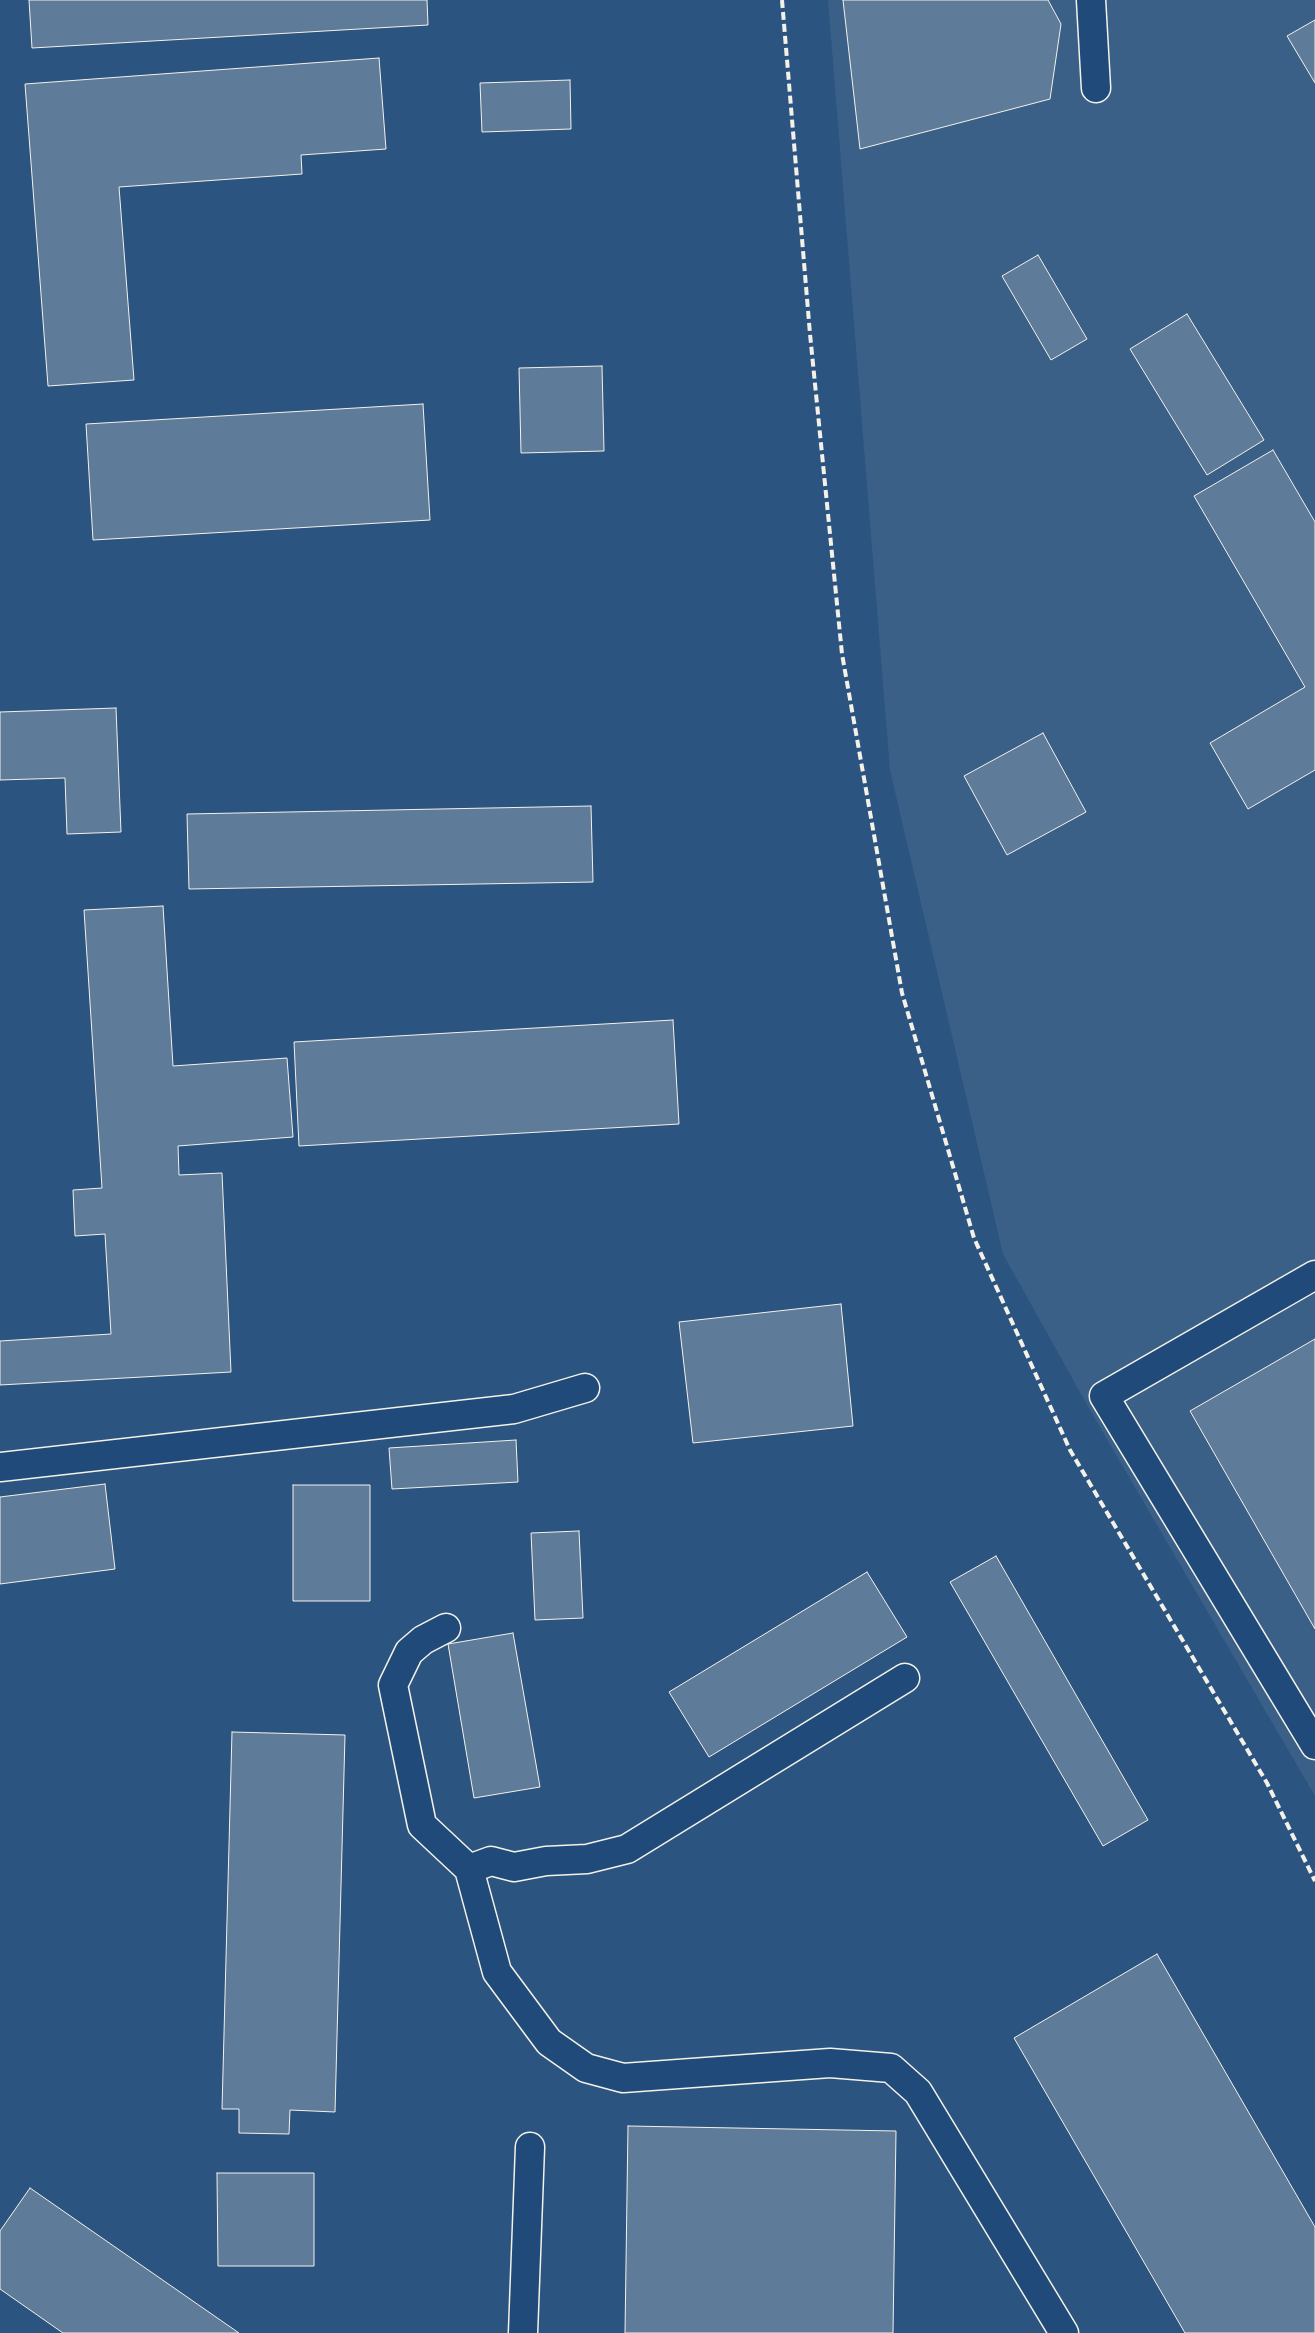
<!DOCTYPE html>
<style>
body{margin:0}
canvas{display:block;background:#2c5481}
</style>
<canvas width="1315" height="2333"></canvas>
<script>
const ctx = document.querySelector('canvas').getContext('2d');
ctx.lineJoin = 'round';
function fillPath(path, color) {
  ctx.fillStyle = color;
  ctx.fill(path, 'evenodd');
}
function poly(rows) {
  const path = new Path2D();
  for (const r of rows) {
    path.moveTo(r[0], r[1]);
    for (let i = 2; i < r.length; i += 2) path.lineTo(r[i], r[i + 1]);
  }
  return path;
}
function trace(path, color, width, dash) {
  ctx.strokeStyle = color;
  ctx.lineWidth = width;
  ctx.lineCap = dash ? 'butt' : 'round';
  ctx.setLineDash(dash || []);
  ctx.stroke(path);
}
fillPath(poly([
 [828,0,1315,0,1315,1796,1090,1410,1003,1254,890,770]
]), '#3b6088');
const building = poly([
 [29,0,427,0,428,25,32,48,29,0],
 [843,0,1048,0,1061,24,1050,99,860,149,843,0],
 [1315,20,1315,83,1287,36,1315,20],
 [379,58,386,149,301,155,302,174,119,187,134,380,48,386,25,84,379,58],
 [570,80,571,129,482,132,480,83,570,80],
 [1038,255,1087,339,1051,360,1002,276,1038,255],
 [1187,314,1264,440,1207,475,1130,349,1187,314],
 [602,366,604,451,521,453,519,368,602,366],
 [423,404,430,520,93,540,86,424,423,404],
 [1273,450,1315,522,1315,770,1248,809,1210,743,1305,687,1194,496,1273,450],
 [116,708,121,832,67,834,65,778,0,780,0,712,116,708],
 [1043,733,1086,812,1007,855,964,776,1043,733],
 [591,806,593,882,189,889,187,814,591,806],
 [163,906,173,1066,287,1058,293,1137,178,1146,179,1175,222,1173,231,1372,0,1385,0,1341,111,1334,105,1234,75,1236,73,1190,102,1188,84,910,163,906],
 [673,1020,679,1124,299,1146,294,1042,673,1020],
 [841,1304,853,1426,693,1443,679,1322,841,1304],
 [1315,1339,1315,1629,1190,1411,1315,1339],
 [516,1440,518,1482,392,1489,389,1448,516,1440],
 [105,1484,115,1569,0,1584,0,1497,105,1484],
 [293,1485,370,1485,370,1601,293,1601,293,1485],
 [579,1531,583,1618,535,1620,531,1533,579,1531],
 [996,1556,1148,1820,1103,1846,950,1582,996,1556],
 [867,1572,907,1637,709,1757,669,1692,867,1572],
 [513,1633,540,1787,474,1798,448,1644,513,1633],
 [232,1732,345,1735,335,2112,290,2110,289,2134,239,2133,239,2109,222,2109,232,1732],
 [1157,1954,1315,2227,1315,2333,1185,2333,1014,2038,1157,1954],
 [628,2126,896,2131,893,2333,625,2333,628,2126],
 [217,2173,314,2173,314,2266,218,2266,217,2173],
 [30,2188,239,2333,63,2333,0,2289,0,2231,30,2188]
]);
fillPath(building, '#5e7b9a');
trace(building, '#f4f1e8', 1);
const minor = poly([
 [1091,0,1096,88],
 [1315,1275,1104,1396,1315,1745],
 [0,1467,514,1409,585,1388],
 [446,1628,423,1640,409,1652,393,1685,422,1825,469,1869,497,1972,549,2042,586,2068,623,2078,830,2063,891,2068,918,2092,1064,2333],
 [469,1869,491,1861,514,1867,546,1861,587,1859,627,1849,905,1678],
 [523,2333,530,2147]
]);
trace(minor, '#f4f1e8', 31);
trace(minor, '#1f4a7a', 28);
trace(poly([
 [782,0,810,334,842,654,902,993,974,1238,1070,1450,1267,1783,1315,1881]
]), '#f4f1e8', 4, [8, 4]);
</script>
